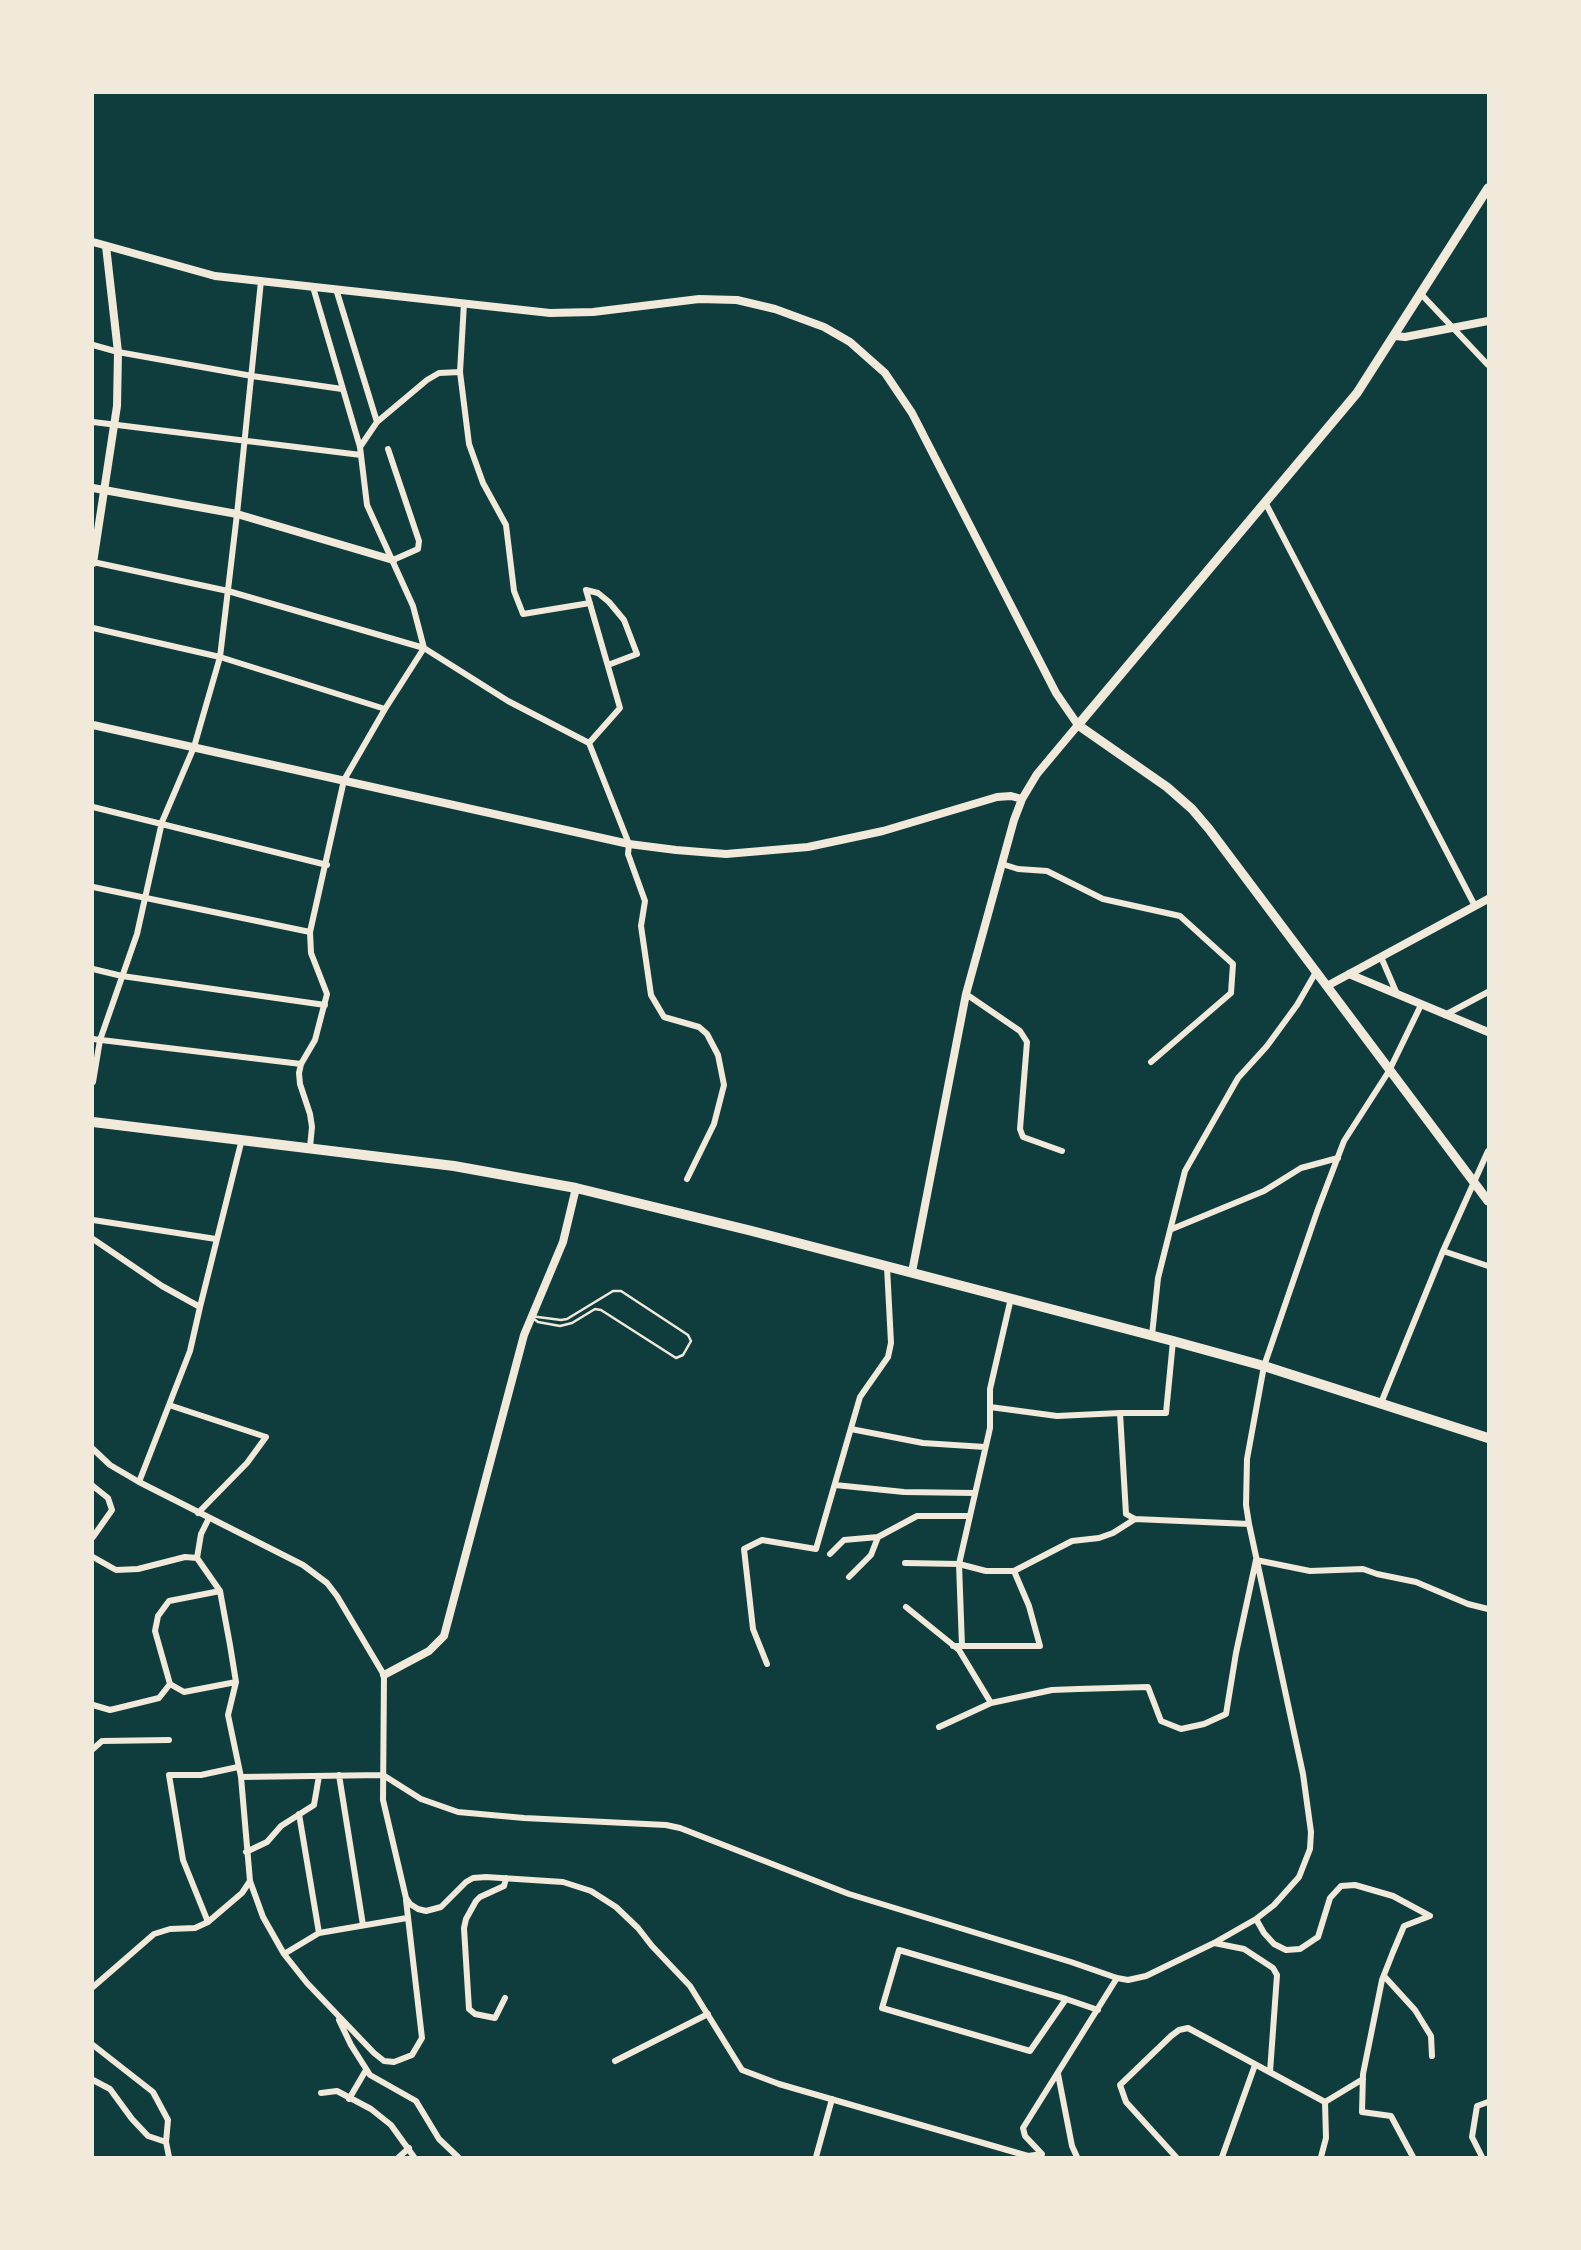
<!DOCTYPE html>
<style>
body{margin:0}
#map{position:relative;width:1581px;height:2250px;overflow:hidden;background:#0f3d3e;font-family:Helvetica,sans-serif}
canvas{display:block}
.frame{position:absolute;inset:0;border:94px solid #f1e9da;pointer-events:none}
</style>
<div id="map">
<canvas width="1581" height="2250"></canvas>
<div class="frame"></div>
</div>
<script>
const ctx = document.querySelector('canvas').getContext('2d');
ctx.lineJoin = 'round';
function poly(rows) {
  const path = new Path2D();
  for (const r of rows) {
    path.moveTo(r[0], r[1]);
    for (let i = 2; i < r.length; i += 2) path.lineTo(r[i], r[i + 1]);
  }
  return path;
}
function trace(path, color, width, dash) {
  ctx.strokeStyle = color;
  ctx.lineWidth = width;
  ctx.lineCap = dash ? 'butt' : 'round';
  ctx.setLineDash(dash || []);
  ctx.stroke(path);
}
trace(poly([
 [613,1291,621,1291,688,1335,691,1341,683,1355,676,1358,601,1310,595,1309,572,1323,560,1326,538,1322,530,1316,561,1320,567,1319,613,1291]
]), '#f1e9da', 2.5);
trace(poly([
 [336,289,377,422],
 [1421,294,1488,365],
 [464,303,460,372,469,444,483,483,506,525,514,591,523,614,590,603],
 [93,345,118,352,252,376,342,389],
 [93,422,361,455],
 [360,447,377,422,427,380,439,373,460,372],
 [388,449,419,541,418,549,393,560],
 [1265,502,1475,906],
 [93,562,228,591,424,648,508,701,589,743,629,844,628,854,645,901,641,926,651,995,664,1017,699,1027,707,1034,718,1055,724,1085,714,1124,687,1179],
 [93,628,220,657,385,709],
 [589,743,620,708,586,590,598,593,609,602,624,620,637,654,608,665],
 [93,807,327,865],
 [1002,864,1018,869,1047,871,1103,899,1180,916,1233,964,1231,993,1151,1062],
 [93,887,310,932],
 [1381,957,1397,994],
 [93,969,122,976,325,1005],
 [966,994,1020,1031,1027,1042,1020,1129,1023,1137,1062,1151],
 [1445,1015,1488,992],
 [93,1039,301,1064],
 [93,1082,100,1040,137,934,162,822,194,747,220,657,237,514,261,281],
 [310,1147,312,1127,310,1114,300,1084,299,1073,301,1064,315,1040,327,994,311,953,310,932,344,780,385,709,424,648,413,606,367,505,360,447,313,287],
 [93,1220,216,1239],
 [1172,1229,1264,1191,1301,1168,1338,1158],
 [93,1239,162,1286,200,1307,190,1351,139,1482],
 [1443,1251,1488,1266],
 [200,1307,242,1139],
 [1152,1335,1158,1278,1185,1171,1238,1078,1267,1046,1297,1005,1316,972],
 [1173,1341,1166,1413,1120,1413,1126,1514,1135,1519,1249,1524],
 [1381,1403,1443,1251,1488,1151],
 [169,1405,266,1437,247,1463,198,1513],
 [990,1407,1057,1416,1120,1413],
 [851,1429,923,1443,985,1447],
 [93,1449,110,1465,139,1482,303,1565,327,1583,337,1596,384,1675,383,1800,406,1898,410,1904,418,1909,426,1911,441,1907,466,1882,473,1878,486,1877,563,1882,591,1891,616,1907,638,1928,652,1946,690,1986,742,2070,779,2084,1028,2156,1042,2154,1025,2136,1023,2128,1117,1978],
 [835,1485,904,1492,975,1493],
 [93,1486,108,1498,112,1510,93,1537],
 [209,1518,201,1534,197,1558,220,1591,230,1645,236,1682,228,1715,241,1777,250,1881,263,1917,284,1954,307,1983,374,2053,384,2061,394,2062,412,2055,422,2038,406,1900],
 [830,1554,844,1540,878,1537,917,1516,970,1516],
 [93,1557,116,1570,138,1569,185,1557,197,1558],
 [905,1563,959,1564,990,1428,990,1389,1011,1298],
 [1014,1571,1072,1541,1099,1538,1113,1533,1135,1519],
 [849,1577,871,1555,878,1537],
 [220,1591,169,1601,158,1616,155,1631,170,1684,184,1692,236,1682],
 [906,1607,959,1650,991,1703],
 [953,1646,1040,1646,1029,1606,1014,1571,986,1571,959,1564,962,1646],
 [767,1664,753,1629,744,1549,762,1540,816,1549,860,1397,888,1357,891,1343,887,1267],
 [93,1705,110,1710,159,1698,170,1684],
 [939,1727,991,1703,1052,1690,1078,1689,1148,1687,1161,1721,1181,1729,1204,1724,1226,1714,1236,1653,1256,1560,1310,1571,1363,1569,1377,1574,1416,1582,1468,1604,1488,1609],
 [93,1749,102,1741,169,1740],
 [339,1775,363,1925],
 [383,1775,421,1799,458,1812,524,1818,666,1825,680,1828,849,1894,1071,1962,1117,1978,1128,1980,1146,1976,1214,1943,1256,1919,1274,1905,1299,1877,1310,1849,1311,1832,1303,1774,1249,1524,1246,1505,1247,1459,1264,1366,1318,1209,1344,1141,1389,1071,1421,1005],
 [241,1777,383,1775],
 [299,1814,319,1933],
 [246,1852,267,1842,281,1826,314,1805,319,1776],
 [1256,1919,1264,1933,1274,1944,1286,1950,1300,1949,1318,1937,1330,1898,1341,1886,1355,1885,1393,1896,1430,1916,1404,1926,1393,1952,1382,1980,1363,2074,1362,2112,1391,2116,1413,2157],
 [208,1922,183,1860,169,1775,201,1775,238,1767],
 [1214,1943,1244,1949,1273,1968,1277,1975,1270,2072],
 [284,1954,319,1933,407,1918],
 [1384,1976,1415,2010,1431,2036,1432,2056],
 [93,1987,154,1934,170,1929,195,1928,208,1922,242,1893,250,1881],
 [505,1998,495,2018,475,2014,469,2009,464,1928,466,1919,476,1901,480,1897,504,1886,506,1878],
 [1066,1999,1030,2051,882,2008,899,1950,1066,1999,1098,2010],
 [339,2020,351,2045,370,2075,416,2101,439,2139,458,2157],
 [93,2045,153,2092,168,2120,166,2142,169,2157],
 [615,2061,708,2014],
 [1058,2074,1072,2146,1077,2157],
 [93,2080,110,2089,132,2119,148,2136,166,2142],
 [321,2093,337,2091,371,2109,391,2125,414,2157],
 [349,2099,366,2070],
 [1325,2102,1363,2079],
 [399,2157,409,2148],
 [816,2157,832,2099],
 [1176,2157,1126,2102,1120,2085,1171,2036,1179,2030,1188,2028,1325,2102,1326,2138,1321,2157],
 [1222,2157,1255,2065],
 [1482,2157,1472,2137,1477,2106,1488,2102]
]), '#f1e9da', 6);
trace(poly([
 [93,242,215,276,550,313,593,312,699,299,737,300,775,309,824,327,850,342,885,373,912,413,1056,693,1078,725,1037,774,1022,799,1014,820,966,994,912,1272],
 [1395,336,1405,337,1488,321],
 [93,488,237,514,393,560],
 [93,563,117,406,118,352,106,246],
 [93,725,629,844,676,850,726,854,808,847,883,831,997,797,1011,796,1022,799],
 [1349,974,1488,1032],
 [1327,986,1488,899],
 [384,1675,429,1651,444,1636,524,1335,563,1242,576,1188]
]), '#f1e9da', 8);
trace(poly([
 [1488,188,1357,393,1078,725,1167,787,1192,809,1209,829,1488,1201]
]), '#f1e9da', 9);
trace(poly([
 [93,1122,454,1166,576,1188,752,1231,1173,1341,1264,1366,1488,1438]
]), '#f1e9da', 10);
</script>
